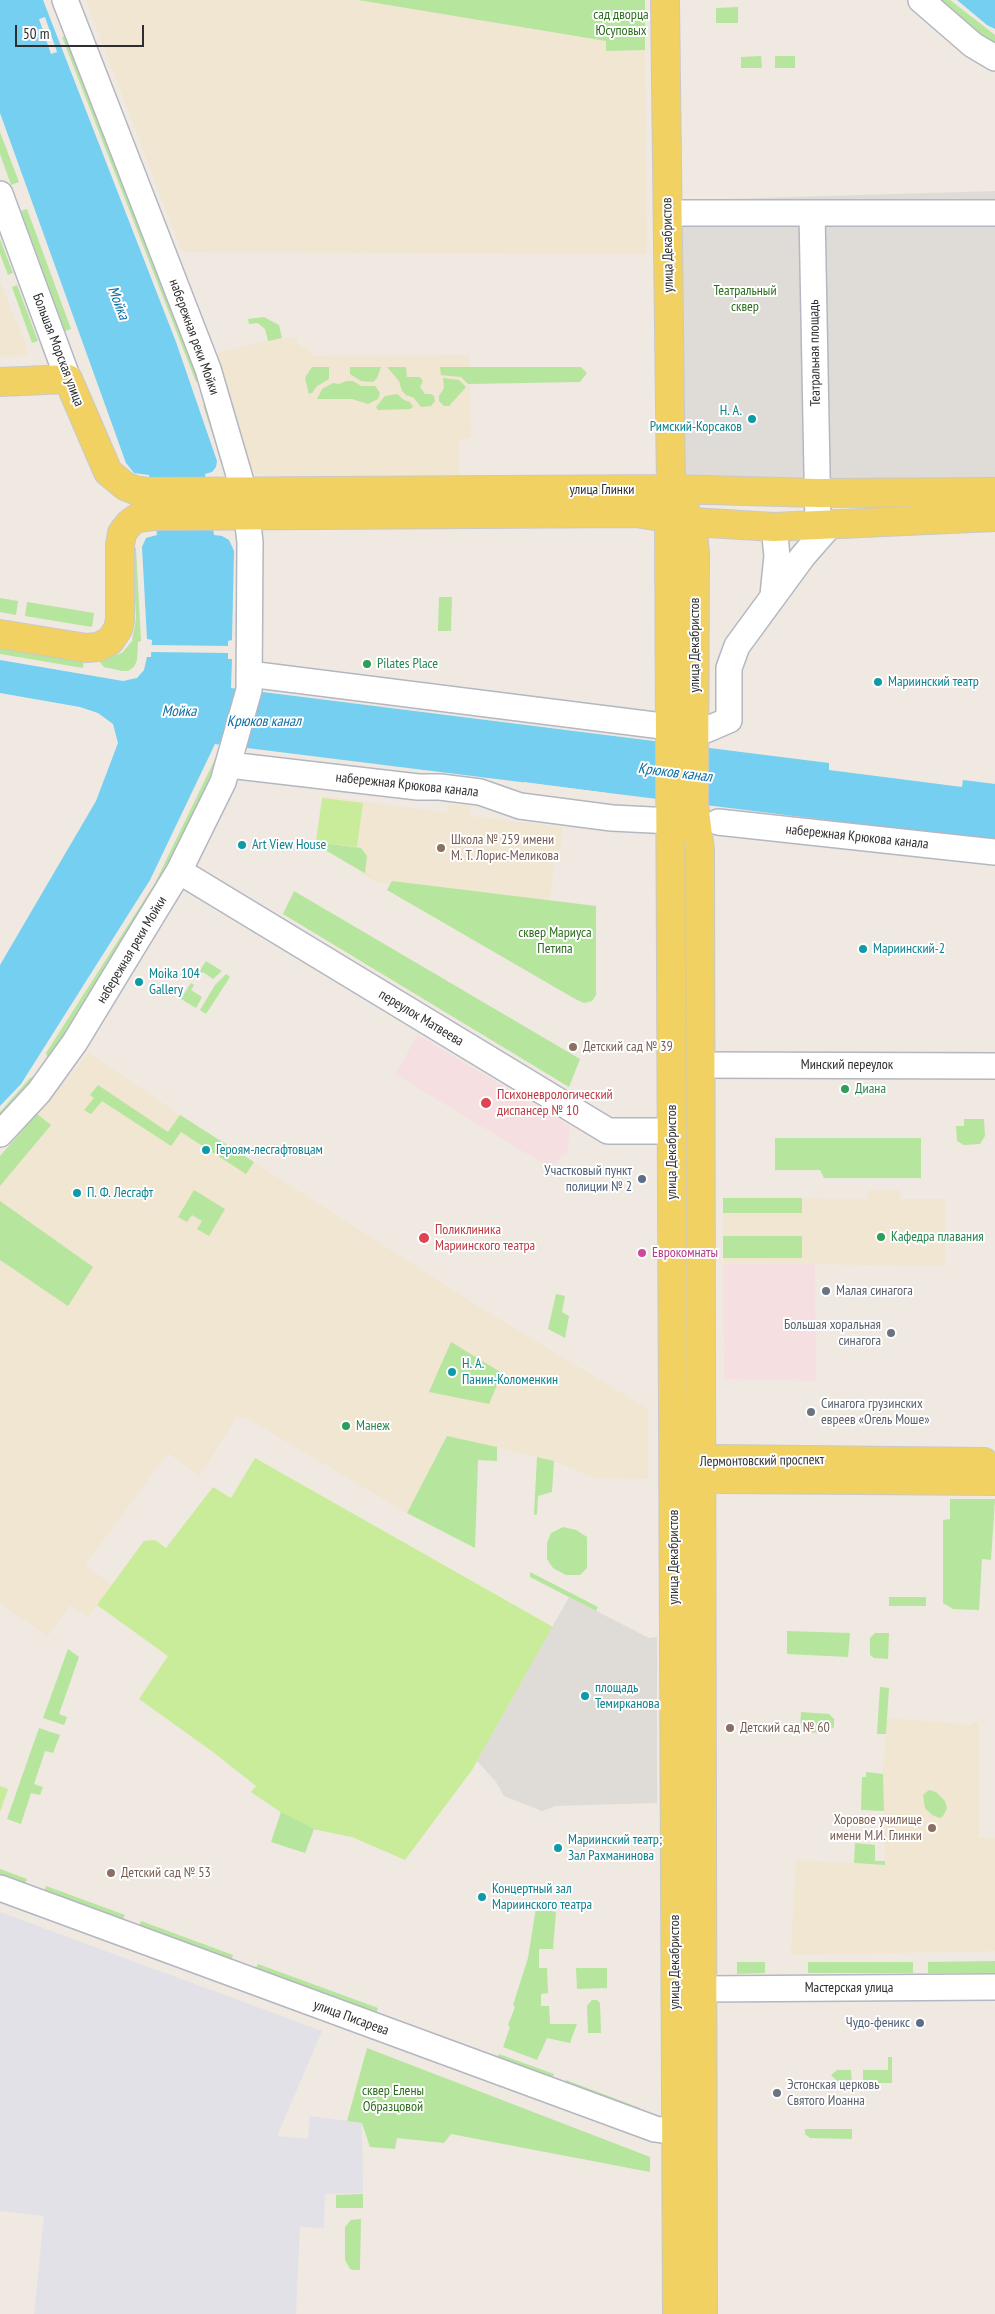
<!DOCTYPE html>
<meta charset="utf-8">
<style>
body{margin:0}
#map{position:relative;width:995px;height:2314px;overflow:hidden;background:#efe9e1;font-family:"PT Sans Narrow",sans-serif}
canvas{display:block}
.scale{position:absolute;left:15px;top:25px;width:129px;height:22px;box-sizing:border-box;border:2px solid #2e2e2e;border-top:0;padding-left:6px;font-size:15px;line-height:18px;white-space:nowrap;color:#2e2e2e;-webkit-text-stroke:4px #fff;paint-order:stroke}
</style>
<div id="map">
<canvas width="995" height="2314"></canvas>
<div class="scale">50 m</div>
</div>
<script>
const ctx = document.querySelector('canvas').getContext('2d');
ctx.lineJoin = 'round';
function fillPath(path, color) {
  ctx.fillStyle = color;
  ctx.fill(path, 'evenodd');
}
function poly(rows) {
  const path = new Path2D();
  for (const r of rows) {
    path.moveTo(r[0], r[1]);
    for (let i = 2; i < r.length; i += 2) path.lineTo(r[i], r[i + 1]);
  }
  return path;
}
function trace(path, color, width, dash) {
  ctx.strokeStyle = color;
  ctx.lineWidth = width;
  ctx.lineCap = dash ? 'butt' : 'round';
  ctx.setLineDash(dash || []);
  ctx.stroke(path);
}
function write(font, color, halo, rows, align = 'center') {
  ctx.font = font + ' "PT Sans Narrow",sans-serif';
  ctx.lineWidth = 4;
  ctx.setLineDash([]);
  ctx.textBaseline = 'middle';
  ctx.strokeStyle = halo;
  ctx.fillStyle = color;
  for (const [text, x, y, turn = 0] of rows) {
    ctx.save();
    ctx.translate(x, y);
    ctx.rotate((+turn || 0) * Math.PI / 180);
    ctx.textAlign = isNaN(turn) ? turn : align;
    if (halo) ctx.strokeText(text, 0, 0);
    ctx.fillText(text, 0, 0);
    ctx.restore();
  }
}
fillPath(poly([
 [0,1912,322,2031,277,2136,308,2139,310,2116,362,2123,363,2193,325,2194,324,2228,300,2227,296,2314,34,2314,44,2216,0,2211]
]), '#e3e1e8');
fillPath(poly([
 [86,0,358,0,606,41,606,51,645,50,647,254,182,252],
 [0,281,28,351,26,355,0,357],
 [297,338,298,344,309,350,312,356,469,355,471,439,459,439,459,475,265,476,254,473,249,463,217,353,275,339],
 [324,796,447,813,449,804,470,806,469,816,562,827,560,853,555,852,550,901,392,881,390,884,377,882,315,844,322,798],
 [89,1053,180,1115,478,1306,648,1409,648,1479,595,1478,554,1461,448,1436,407,1513,250,1420,237,1416,200,1476,168,1453,85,1565,112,1585,88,1617,70,1605,48,1636,0,1604,0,1156],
 [869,1190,900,1190,900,1199,945,1199,945,1266,723,1263,723,1198,868,1199],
 [887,1718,972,1725,973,1722,979,1722,979,1838,995,1838,995,1951,791,1955,796,1860,885,1865,883,1774]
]), '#f0e6d1');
fillPath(poly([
 [418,1035,570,1126,567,1155,563,1154,552,1169,395,1074],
 [723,1264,815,1264,816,1381,724,1379]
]), '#f5dfe0');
fillPath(poly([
 [358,0,645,0,645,50,606,51,606,41],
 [939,0,950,0,995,35,995,45,980,35],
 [738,7,738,23,716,23,716,8],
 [66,36,184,339,199,381,196,382,62,37],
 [761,56,762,68,741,68,741,57],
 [775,56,795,56,795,68,775,68],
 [0,132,19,182,11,185,0,154],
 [27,209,71,329,65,331,21,211],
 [0,239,13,273,8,275,0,254],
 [17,285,38,341,32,343,12,287],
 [264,317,279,325,282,338,268,341,265,329,258,323,249,324,248,319],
 [312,367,329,367,329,379,317,386,312,393,309,394,305,378],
 [350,367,381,367,377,378,373,382,361,381,350,374],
 [387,367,406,367,407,377,420,377,423,381,420,387,425,394,431,394,434,396,435,401,431,406,421,407,414,398,406,395,402,391,399,381],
 [440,367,581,367,587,373,580,382,468,384,461,377,441,375],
 [443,378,459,380,466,387,449,406,444,406,439,401,439,396,444,388],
 [346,381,353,381,361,386,375,386,380,393,378,399,368,404,352,399,317,399,322,389,333,383,339,384],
 [397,394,404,400,410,402,413,407,410,409,378,410,376,407,385,396],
 [207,404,221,457,220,457,203,405],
 [132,548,136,548,141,641,138,642,137,660,134,667,128,671,122,671,104,667,100,662,101,659,122,653,132,641,136,618],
 [439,597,452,597,451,631,438,631],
 [0,598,18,601,16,615,0,612],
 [27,602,94,613,92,627,25,616],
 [0,643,84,657,83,668,0,654],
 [216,757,219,763,160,885,48,1060,46,1053,155,883],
 [316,842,361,848,367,856,365,873,380,882,315,844],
 [392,881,596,906,596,995,592,1001,584,1003,577,1000,387,890],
 [294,891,580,1059,569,1087,283,914],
 [206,961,222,971,213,979,203,972,197,980,195,978],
 [226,974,230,977,206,1014,200,1010,215,985],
 [191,983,194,985,191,990,202,997,196,1008,181,999],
 [39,1076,0,1121,0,1112,30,1078],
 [98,1085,168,1132,180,1115,254,1162,246,1174,181,1132,171,1146,102,1101,91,1114,84,1110,94,1098,90,1095],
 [37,1114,51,1125,0,1186,0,1156],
 [964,1119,984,1119,985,1136,980,1144,964,1145,957,1141,956,1126,964,1126],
 [775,1138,921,1138,921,1178,824,1178,820,1170,775,1170],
 [194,1190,225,1209,209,1236,197,1229,202,1221,192,1215,187,1222,178,1217],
 [723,1198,802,1198,802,1213,723,1213],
 [0,1201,93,1267,68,1306,0,1260],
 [723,1236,802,1236,802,1258,723,1258],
 [556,1294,565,1296,562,1312,569,1316,565,1338,548,1329],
 [451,1342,502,1373,489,1404,429,1392],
 [447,1436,497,1447,497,1461,478,1460,475,1548,407,1513],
 [537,1457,554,1461,552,1492,538,1496,537,1514,534,1515],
 [950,1499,995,1499,991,1560,982,1559,979,1610,953,1609,943,1603,943,1520,950,1519],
 [563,1527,576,1530,587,1537,587,1568,580,1575,566,1575,553,1568,547,1559,547,1543,551,1533],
 [530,1572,598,1607,596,1611,530,1577],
 [889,1597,926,1597,926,1606,889,1606],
 [787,1631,850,1633,848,1657,787,1654],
 [875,1633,889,1633,888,1659,874,1658,870,1655,870,1638],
 [68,1649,79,1657,59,1714,67,1717,64,1725,43,1718],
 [880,1687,889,1688,886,1734,877,1734],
 [801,1712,829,1714,834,1719,834,1727,825,1733,800,1732],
 [39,1728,60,1735,53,1753,45,1751,34,1784,43,1787,40,1795,31,1793,21,1824,7,1819],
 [866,1772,883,1774,884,1811,861,1810,862,1777,866,1777],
 [929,1790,936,1792,945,1801,947,1808,943,1816,940,1818,932,1815,925,1808,923,1795],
 [251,1792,352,1837,314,1829,305,1853,271,1842,281,1812],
 [855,1843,875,1845,875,1861,885,1861,885,1865,854,1863],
 [0,1869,27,1879,25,1885,0,1876],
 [46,1886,125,1915,122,1921,44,1892],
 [536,1908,556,1912,553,1949,539,1949,539,1968,547,1968,548,1993,541,1994,541,2006,549,2006,550,2024,577,2024,570,2043,547,2038,537,2060,503,2047,510,2027,508,2025,515,2007,513,2005,528,1958],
 [141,1921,233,1955,231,1961,139,1927],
 [995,1961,995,1973,928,1973,928,1962],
 [737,1962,765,1962,765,1973,737,1974],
 [808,1962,913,1962,913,1973,808,1973],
 [258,1964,378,2008,376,2014,255,1970],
 [576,1968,607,1968,607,1988,577,1989],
 [592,2000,597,2000,600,2003,601,2033,588,2033,587,2006],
 [367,2048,650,2157,650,2172,451,2134,444,2143,397,2138,395,2149,370,2147,362,2123,347,2121],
 [499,2054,554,2074,552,2079,497,2059],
 [888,2057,892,2057,892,2083,863,2083,863,2070,888,2070],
 [837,2070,851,2070,852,2086,842,2086,831,2075],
 [566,2080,640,2108,639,2111,565,2084],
 [805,2129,852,2129,852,2139,810,2138,805,2134],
 [363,2194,363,2208,336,2208,336,2195],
 [361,2219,360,2270,354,2270,350,2269,345,2260,345,2227,351,2220]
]), '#b6e59e');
fillPath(poly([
 [322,798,363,803,357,847,316,842],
 [255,1458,553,1627,472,1770,405,1860,352,1837,314,1829,281,1812,251,1792,256,1786,213,1752,139,1699,168,1656,97,1605,144,1541,155,1540,166,1548,213,1487,231,1498],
 [0,1786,8,1789,0,1812]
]), '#c9ec9a');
fillPath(poly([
 [995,191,995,489,657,501,658,201],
 [569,1597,649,1638,657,1637,657,1803,556,1806,542,1811,504,1796,496,1782,477,1761]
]), '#dfdcd8');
fillPath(poly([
 [0,0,43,0,176,342,217,461,216,467,212,472,205,474,214,535,222,536,229,540,234,551,232,640,228,641,228,659,232,659,231,688,829,763,829,770,962,787,963,780,995,784,995,841,215,744,150,880,21,1084,0,1106,0,965,96,801,118,743,113,724,98,713,80,707,0,693,0,660,123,681,137,678,144,670,147,657,151,657,152,640,147,639,142,547,146,538,157,535,149,475,134,473,126,463,0,113],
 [957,0,995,0,995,29,987,25]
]), '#75cff0');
fillPath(poly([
 [45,17,57,52,51,54,39,19],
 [146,640,151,640,151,645,228,646,229,641,233,641,231,643,230,657,233,658,228,658,228,653,151,652,150,657,145,656,149,655,149,642],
 [524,782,607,793,607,795,523,785]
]), '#efe9e1');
const minor = poly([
 [921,0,973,45,995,58],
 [0,194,68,379],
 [668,213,995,213],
 [812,213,818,525],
 [773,595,777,556,774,527],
 [249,674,670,727],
 [694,735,729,720,729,668,737,646,803,556,831,524],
 [229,765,418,787,440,787,480,792,520,806,612,818,672,821],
 [718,822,995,852],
 [179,871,608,1131,672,1131],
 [700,1065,995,1066],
 [0,1134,39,1092,75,1042,179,871,223,782,249,690,250,542,244,492,208,369,65,0],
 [0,1888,655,2129,676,2132,695,2125],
 [702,1989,995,1987]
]);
const major = poly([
 [665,0,671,489,669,518,677,2314],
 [0,382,68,379,108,472,125,486,135,490,150,492,671,489,818,493,995,492],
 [671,489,692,522,695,553,694,804,700,850,703,2314],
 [0,634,86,648,98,647,110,641,118,629,120,620,120,545,122,533,129,524,137,518,153,516,636,513,692,522,774,527,995,517],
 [685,1464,701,1460,719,1459,984,1462],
 [685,1471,719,1479,995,1481]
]);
trace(minor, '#b4b7c1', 28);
trace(major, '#c9c9c9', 30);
trace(minor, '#fff', 25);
trace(major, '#f2d163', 28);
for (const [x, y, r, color] of [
 [752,419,5,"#0f9aa8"],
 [367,664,5,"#2e9e5b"],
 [878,682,5,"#0f9aa8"],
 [242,845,5,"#0f9aa8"],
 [441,848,5,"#8d6e63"],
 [863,949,5,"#0f9aa8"],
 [139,982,5,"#0f9aa8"],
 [573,1047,5,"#8d6e63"],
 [845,1089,5,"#2e9e5b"],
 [486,1103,6,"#e0444e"],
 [206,1150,5,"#0f9aa8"],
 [642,1179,5,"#5c6f8a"],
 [77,1193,5,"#0f9aa8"],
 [881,1237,5,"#2e9e5b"],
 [424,1238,6,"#e0444e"],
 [642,1253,5,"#d1479c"],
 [826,1291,5,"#6b7280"],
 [891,1333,5,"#6b7280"],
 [452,1372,5,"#0f9aa8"],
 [811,1412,5,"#6b7280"],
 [346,1426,5,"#2e9e5b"],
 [585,1696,5,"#0f9aa8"],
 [730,1728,5,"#8d6e63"],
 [932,1828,5,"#8d6e63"],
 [558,1848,5,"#0f9aa8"],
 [111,1873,5,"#8d6e63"],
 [482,1897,5,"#0f9aa8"],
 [920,2023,5,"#5c6f8a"],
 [777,2093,5,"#6b7280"]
]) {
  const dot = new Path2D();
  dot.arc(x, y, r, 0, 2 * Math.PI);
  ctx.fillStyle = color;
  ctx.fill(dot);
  trace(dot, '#fff', 2);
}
write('14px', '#2c6e1b', '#fff', [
 ["сад дворца",621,15],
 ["Юсуповых",621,31],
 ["Театральный",745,291],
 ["сквер",745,307],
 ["сквер Мариуса",555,933],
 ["Петипа",555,949],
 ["сквер Елены",393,2091],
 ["Образцовой",393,2107]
]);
write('14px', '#2e2e2e', '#fff', [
 ["улица Декабристов",668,245,-91],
 ["набережная реки Мойки",194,337,70],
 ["Большая Морская улица",58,350,69],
 ["Театральная площадь",815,353,-91],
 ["улица Глинки",602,490],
 ["улица Декабристов",695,645,-90],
 ["набережная Крюкова канала",407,785,6],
 ["набережная Крюкова канала",857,837,6],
 ["набережная реки Мойки",132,950,-59],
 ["переулок Матвеева",421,1018,31],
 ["Минский переулок",847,1065],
 ["улица Декабристов",672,1152,-90],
 ["Лермонтовский проспект",762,1461,-1],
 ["улица Декабристов",674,1557,-90],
 ["улица Декабристов",675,1962,-90],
 ["Мастерская улица",849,1988],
 ["улица Писарева",351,2018,20]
]);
write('14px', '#0d838f', '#fff', [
 ["Н. А.",742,411,"right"],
 ["Римский-Корсаков",742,427,"right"],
 ["Мариинский театр",888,682],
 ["Art View House",252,845],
 ["Мариинский-2",873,949],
 ["Moika 104",149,974],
 ["Gallery",149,990],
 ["Героям-лесгафтовцам",216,1150],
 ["П. Ф. Лесгафт",87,1193],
 ["Н. А.",462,1364],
 ["Панин-Коломенкин",462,1380],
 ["площадь",595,1688],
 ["Темирканова",595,1704],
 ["Мариинский театр;",568,1840],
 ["Зал Рахманинова",568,1856],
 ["Концертный зал",492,1889],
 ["Мариинского театра",492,1905]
], 'left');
write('14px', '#27864d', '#fff', [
 ["Pilates Place",377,664],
 ["Диана",855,1089],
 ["Кафедра плавания",891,1237],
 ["Манеж",356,1426]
], 'left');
write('14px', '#785e54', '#fff', [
 ["Школа № 259 имени",451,840],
 ["М. Т. Лорис-Меликова",451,856],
 ["Детский сад № 39",583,1047],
 ["Детский сад № 60",740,1728],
 ["Хоровое училище",922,1820,"right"],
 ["имени М.И. Глинки",922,1836,"right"],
 ["Детский сад № 53",121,1873]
], 'left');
write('14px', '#be3a42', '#fff', [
 ["Психоневрологический",497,1095],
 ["диспансер № 10",497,1111],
 ["Поликлиника",435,1230],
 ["Мариинского театра",435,1246]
], 'left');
write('14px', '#4e5e75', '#fff', [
 ["Участковый пункт",632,1171],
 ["полиции № 2",632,1187],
 ["Чудо-феникс",910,2023]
], 'right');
write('14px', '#b23c85', '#fff', [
 ["Еврокомнаты",652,1253]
], 'left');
write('14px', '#5b616d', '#fff', [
 ["Малая синагога",836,1291],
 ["Большая хоральная",881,1325,"right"],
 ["синагога",881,1341,"right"],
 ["Синагога грузинских",821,1404],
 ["евреев «Огель Моше»",821,1420],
 ["Эстонская церковь",787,2085],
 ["Святого Иоанна",787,2101]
], 'left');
write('italic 15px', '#0d6fa3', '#fff', [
 ["Мойка",118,303,69],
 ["Мойка",179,712],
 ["Крюков канал",264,722],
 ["Крюков канал",675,773,7]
]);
</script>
